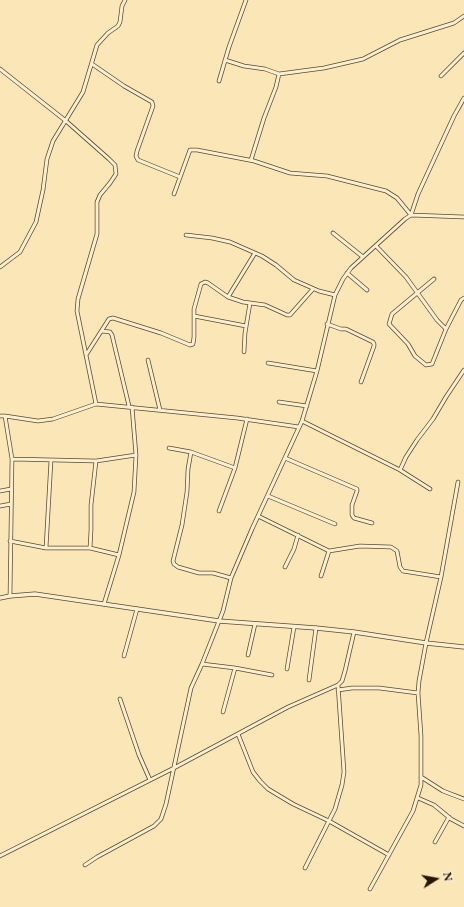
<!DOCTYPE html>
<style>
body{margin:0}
#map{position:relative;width:464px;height:907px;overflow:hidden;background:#fae6b7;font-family:"EB Garamond",serif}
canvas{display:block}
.north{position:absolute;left:416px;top:859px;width:40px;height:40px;-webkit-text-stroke:3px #fcefd0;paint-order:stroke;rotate:79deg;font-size:11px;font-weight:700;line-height:16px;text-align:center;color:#251604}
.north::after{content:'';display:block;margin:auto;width:14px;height:18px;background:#251604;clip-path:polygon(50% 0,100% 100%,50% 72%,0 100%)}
</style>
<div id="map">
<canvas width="464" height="907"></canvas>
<div class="north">N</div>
</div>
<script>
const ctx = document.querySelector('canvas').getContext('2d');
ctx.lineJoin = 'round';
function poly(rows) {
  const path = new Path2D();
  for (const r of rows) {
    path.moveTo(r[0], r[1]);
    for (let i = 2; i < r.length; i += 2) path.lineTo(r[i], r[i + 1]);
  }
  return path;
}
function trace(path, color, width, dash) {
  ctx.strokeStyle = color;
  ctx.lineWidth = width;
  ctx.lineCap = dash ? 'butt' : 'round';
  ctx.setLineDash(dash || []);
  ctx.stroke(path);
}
const minor = poly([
 [225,60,244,66,265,69,279,74,324,68,363,59,400,40,454,23,464,16],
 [92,64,124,86,152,102,153,106,137,151,136,156,138,160,180,177],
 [0,69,66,121,109,159,115,165,116,174,110,183,100,195,97,202,97,234,78,299,77,311,96,404],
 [441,76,464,53],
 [219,81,229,47,246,0],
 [251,160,264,118,276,87,279,74],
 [174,194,190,150,197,150,254,161,290,173,327,176,386,191,397,198,411,215],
 [411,215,418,194,454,116,464,98],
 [333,233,363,257],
 [186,235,212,238,230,242,262,256,276,265,294,280,319,291,335,295],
 [376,246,406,277,437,320,446,329],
 [255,253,228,297,243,302,265,305,287,315,290,315,313,289],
 [0,267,20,252,36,222,43,190,47,159,53,141,83,92,97,45,108,33,118,26,120,22,122,6,125,0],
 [347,273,367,290],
 [434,279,392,314,389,324,408,344,415,356,426,365,432,364,446,329,461,300,464,298],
 [194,316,246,326],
 [327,324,341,329,346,329,373,342,374,344,374,346,361,382],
 [102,331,110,332,112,335,129,406],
 [244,352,245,333,250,303],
 [86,355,109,319,113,318,161,333,190,345,193,344,194,337,194,309,201,284,205,282,208,283,228,297],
 [148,360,160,410],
 [268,363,317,371],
 [279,402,307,406],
 [0,416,5,416,38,421,53,419,96,404,237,418,299,427],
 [5,416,12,459,10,596],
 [302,421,400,470,430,489],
 [169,448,191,452,235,468],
 [191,452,188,469,187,492,182,525,173,561,174,564,178,567,199,573,213,573,231,578],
 [285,458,357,489,357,491,352,505,352,515,354,518,372,523],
 [12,459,96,461,136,455],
 [400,470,406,457,417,440,433,419,446,397,464,370],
 [0,491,11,489],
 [268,496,335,524],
 [0,506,11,504],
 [219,511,235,468,247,419],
 [258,516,329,551,360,546,391,547,397,551,400,567,403,571,441,577],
 [10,541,46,548,90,548,119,555],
 [46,548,51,460],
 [90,548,91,530,91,505,96,461],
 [285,567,294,549,298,535],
 [321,576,329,551],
 [104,604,119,555,134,492,136,455,132,407],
 [248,655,255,624],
 [124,656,137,609],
 [202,664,235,668,272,675],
 [287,669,294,627],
 [309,680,316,628],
 [338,690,352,688,379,688,418,693],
 [120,699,139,755,150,780],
 [223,712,235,668],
 [238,734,253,772,260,781,268,789,293,804,329,821,389,855],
 [421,777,443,791,464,799],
 [418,798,434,805,451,819,464,826],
 [435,842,449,817],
 [0,856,174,768,288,707,338,685,342,681,345,671,354,632],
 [85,865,97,857,154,826,161,819,166,804,191,688,202,664,223,611,231,578,252,529,302,421,317,371,335,295,343,279,351,268,405,219,411,215,464,217],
 [305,868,335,809,342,785,344,772,338,685],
 [370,889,413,811,421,785,421,736,418,693,419,681,426,643,441,577,458,482]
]);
const tertiary = poly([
 [0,598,10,596,35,594,219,621,316,628,354,632,426,643,464,647]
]);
trace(minor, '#5a4a31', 4.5);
trace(tertiary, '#5a4a31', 5);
trace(minor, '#fcefd0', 3);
trace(tertiary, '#fcefd0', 3.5);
</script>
